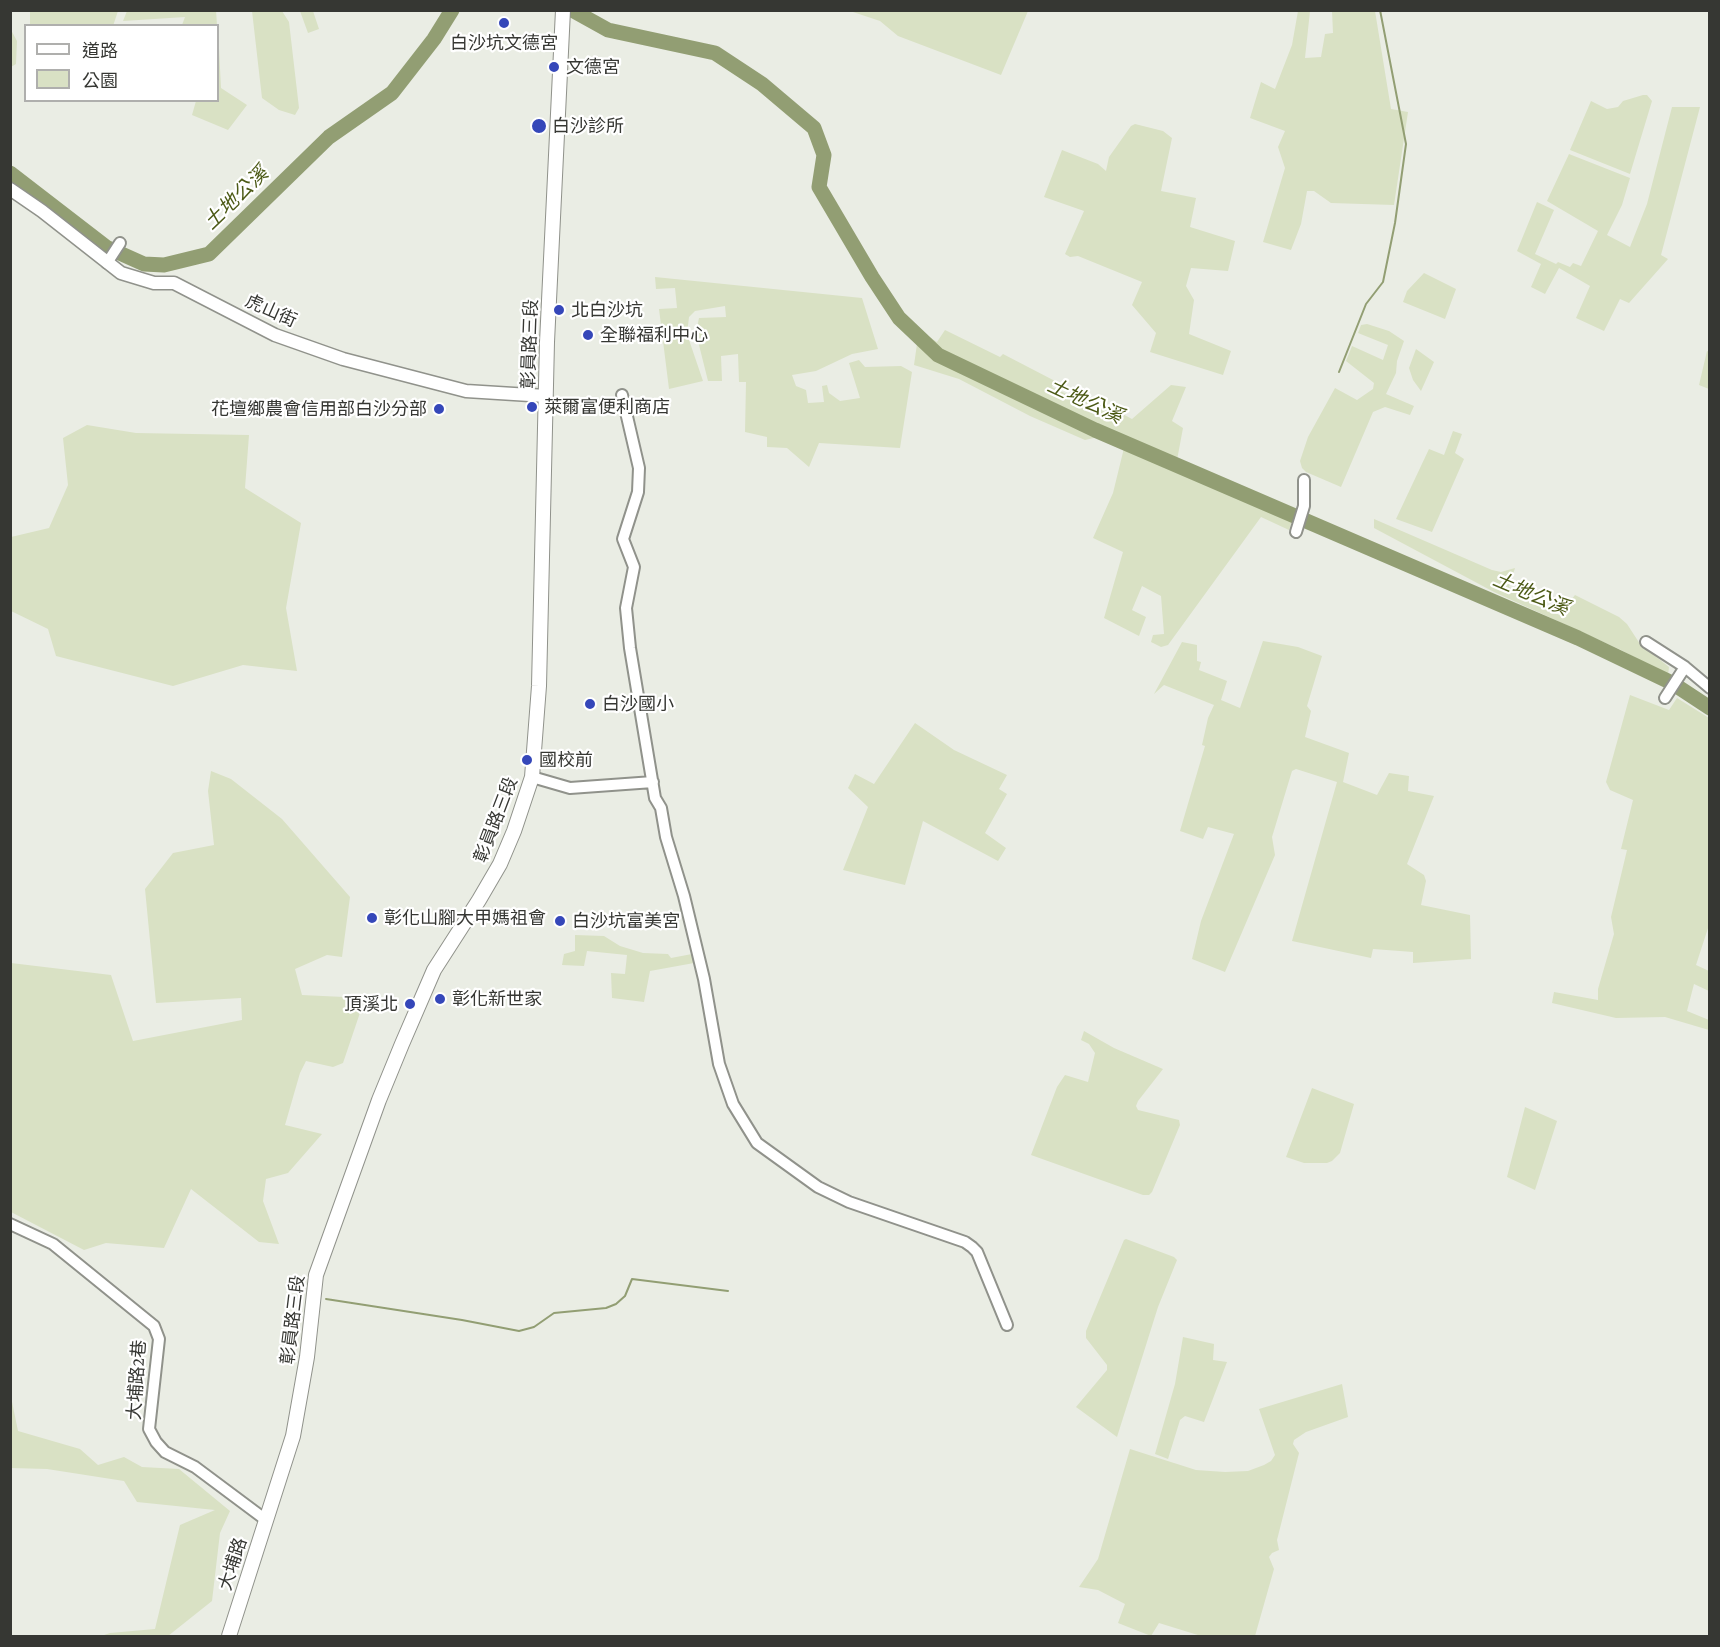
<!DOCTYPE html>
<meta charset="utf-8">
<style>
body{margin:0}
#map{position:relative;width:1720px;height:1647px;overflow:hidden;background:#eaede4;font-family:"Crimson Pro","Noto Sans TC",serif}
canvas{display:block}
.frame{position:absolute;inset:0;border:12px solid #363733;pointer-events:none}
.legend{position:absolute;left:24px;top:24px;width:195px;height:78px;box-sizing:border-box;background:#fff;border:2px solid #afafad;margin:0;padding:8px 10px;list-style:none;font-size:18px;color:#363733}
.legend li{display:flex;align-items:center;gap:12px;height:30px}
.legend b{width:30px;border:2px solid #afafad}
</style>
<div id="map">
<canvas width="1720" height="1647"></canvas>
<div class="frame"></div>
<ul class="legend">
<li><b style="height:8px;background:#fff"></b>道路</li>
<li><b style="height:16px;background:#d9e1c4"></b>公園</li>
</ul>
</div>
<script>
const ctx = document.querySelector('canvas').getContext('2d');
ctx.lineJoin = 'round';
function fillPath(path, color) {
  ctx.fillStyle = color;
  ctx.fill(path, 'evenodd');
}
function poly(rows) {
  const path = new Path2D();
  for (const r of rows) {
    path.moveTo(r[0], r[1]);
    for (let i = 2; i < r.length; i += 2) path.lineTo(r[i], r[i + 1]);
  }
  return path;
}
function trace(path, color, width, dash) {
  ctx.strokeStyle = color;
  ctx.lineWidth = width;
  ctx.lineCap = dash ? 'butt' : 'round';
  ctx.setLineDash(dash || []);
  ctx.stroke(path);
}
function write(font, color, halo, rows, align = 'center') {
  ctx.font = font + ' "Crimson Pro","Noto Sans TC",serif';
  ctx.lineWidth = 4.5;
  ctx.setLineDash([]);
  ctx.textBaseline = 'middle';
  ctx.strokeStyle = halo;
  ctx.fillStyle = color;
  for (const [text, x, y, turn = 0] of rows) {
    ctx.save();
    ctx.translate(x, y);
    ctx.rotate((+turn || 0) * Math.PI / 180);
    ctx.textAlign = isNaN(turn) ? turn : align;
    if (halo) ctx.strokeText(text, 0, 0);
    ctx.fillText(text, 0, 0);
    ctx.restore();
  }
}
fillPath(poly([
 [216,10,217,25,182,25,185,17,123,21,127,11],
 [30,11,30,10,118,11,113,26,30,25],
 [252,11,282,11,289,22,299,108,295,115,279,110,262,98],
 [300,11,313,11,319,29,308,33],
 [850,11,1028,11,1001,75,898,36,880,21],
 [1298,11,1310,11,1305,58,1321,57,1325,34,1333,33,1332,11,1375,11,1391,109,1408,112,1394,205,1331,203,1314,191,1307,191,1301,224,1291,250,1263,242,1285,168,1278,147,1285,131,1250,118,1261,82,1275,89,1292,45],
 [218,28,221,88,247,105,228,130,192,115,196,101,218,100],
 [11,30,17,41,16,64,11,67],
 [1643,95,1647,95,1652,101,1630,174,1570,150,1591,101,1607,109,1618,107,1623,101],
 [1672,107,1700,107,1661,255,1668,259,1629,303,1620,299,1604,331,1576,318,1590,286,1559,268,1545,294,1531,287,1541,264,1517,251,1537,202,1554,210,1535,254,1556,264,1558,262,1570,267,1573,263,1581,266,1598,231,1547,201,1569,154,1630,178,1622,205,1607,235,1630,247,1647,204],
 [1135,124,1163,131,1172,138,1161,191,1196,198,1190,227,1235,241,1228,271,1191,268,1186,286,1194,300,1189,334,1231,351,1223,375,1150,352,1156,333,1132,305,1142,282,1078,256,1070,257,1065,254,1084,211,1044,197,1062,150,1098,164,1106,171,1109,157,1131,126],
 [1424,273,1456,289,1445,319,1403,302,1407,291],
 [655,277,862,298,878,349,852,354,816,371,792,375,796,386,806,390,808,403,824,402,822,386,827,385,829,393,840,401,860,398,849,363,859,360,865,367,901,366,912,372,900,448,819,443,809,467,787,448,767,447,767,437,745,432,746,382,739,382,738,354,721,356,722,381,708,381,696,333,699,318,726,317,725,306,695,311,689,317,687,334,703,381,669,389,659,309,677,308,675,288,656,289],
 [1367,324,1389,331,1404,341,1397,361,1396,373,1386,394,1414,406,1410,415,1385,407,1373,412,1341,487,1306,472,1302,468,1300,461,1308,437,1335,388,1357,400,1373,389,1374,383,1346,361,1352,346,1383,360,1388,345,1358,333,1361,325],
 [919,330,937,342,945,330,1000,357,1003,354,1055,381,1052,387,1079,400,1085,394,1132,419,1171,385,1186,387,1172,421,1183,428,1177,460,1293,518,1289,530,1261,517,1168,645,1161,647,1151,642,1153,635,1164,634,1161,596,1142,586,1132,610,1146,617,1139,636,1104,618,1123,552,1093,538,1113,493,1124,448,1098,437,1085,440,1030,416,959,379,914,365],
 [1416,349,1434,362,1421,391,1413,380,1409,368],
 [1707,351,1709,352,1709,389,1699,385],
 [87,425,136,433,249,435,245,488,301,523,286,608,297,671,243,665,173,686,56,656,48,629,11,611,11,537,49,528,68,485,63,438],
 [1453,431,1462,434,1455,453,1464,459,1432,532,1396,519,1429,449,1444,455],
 [1374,519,1492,570,1501,572,1515,568,1509,587,1538,600,1559,615,1575,595,1619,617,1627,624,1640,644,1669,667,1668,676,1621,650,1494,592,1374,528],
 [1263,641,1298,647,1322,656,1307,706,1311,711,1305,737,1349,753,1343,782,1377,795,1389,773,1409,776,1408,791,1434,796,1407,864,1424,875,1426,881,1421,905,1470,915,1471,959,1413,963,1413,952,1373,949,1371,958,1292,941,1337,782,1296,769,1292,771,1272,837,1275,855,1225,972,1192,959,1201,921,1234,834,1208,827,1203,839,1180,831,1205,746,1202,745,1208,718,1214,705,1164,685,1154,694,1182,642,1197,645,1197,661,1201,662,1199,670,1227,681,1221,700,1240,708],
 [1630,695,1669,710,1677,698,1709,718,1709,925,1696,965,1709,971,1709,991,1694,984,1687,1011,1709,1020,1709,1030,1665,1017,1616,1018,1552,1003,1554,992,1598,1000,1598,989,1614,934,1611,917,1627,850,1621,849,1633,800,1610,790,1606,782],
 [915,723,954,750,1007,775,999,789,1007,794,985,833,1006,848,998,861,923,821,905,885,843,870,868,807,848,788,855,774,874,784],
 [211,771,231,779,282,819,350,897,342,957,327,955,295,969,302,995,365,998,343,1063,333,1067,306,1061,300,1073,285,1125,322,1134,288,1173,266,1179,263,1201,279,1244,259,1242,191,1189,164,1248,106,1243,84,1250,11,1212,11,963,111,975,133,1041,242,1020,241,998,156,1003,145,889,173,853,214,845,208,791],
 [575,935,604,936,620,946,643,953,668,954,671,958,692,954,694,963,650,971,644,1002,612,998,611,973,625,974,627,955,587,951,584,966,562,965,564,954,575,951],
 [1084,1031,1114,1048,1163,1069,1138,1101,1136,1106,1138,1110,1179,1120,1180,1125,1152,1192,1149,1195,1143,1195,1031,1155,1057,1087,1065,1075,1088,1082,1095,1053,1089,1044,1081,1040],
 [1312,1088,1354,1104,1340,1153,1332,1161,1327,1163,1304,1163,1286,1157],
 [1525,1107,1557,1121,1535,1190,1507,1177],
 [1126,1239,1174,1257,1177,1260,1158,1307,1117,1437,1076,1407,1107,1370,1107,1365,1086,1338,1086,1331,1124,1240],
 [1183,1337,1214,1344,1213,1360,1227,1362,1204,1422,1185,1416,1180,1420,1168,1459,1155,1454,1175,1384],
 [1342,1384,1348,1417,1306,1432,1294,1440,1293,1444,1299,1453,1277,1540,1279,1550,1272,1553,1269,1557,1274,1569,1255,1636,1201,1636,1159,1623,1151,1636,1118,1623,1125,1604,1098,1590,1079,1587,1098,1559,1130,1449,1196,1470,1225,1472,1248,1471,1264,1465,1271,1461,1275,1455,1259,1409],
 [10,1392,18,1431,80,1449,98,1465,124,1457,142,1467,179,1469,230,1511,220,1533,212,1601,168,1636,101,1636,110,1633,155,1629,180,1525,215,1510,137,1502,124,1481,47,1469,11,1468]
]), '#d9e1c4');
trace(poly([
 [1339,372,1366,304,1383,282,1395,223,1406,144,1380,10],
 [326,1299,462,1320,519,1331,534,1327,554,1313,606,1308,616,1304,625,1296,632,1279,728,1291]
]), '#929e73', 2);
trace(poly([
 [572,10,608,30,715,53,762,84,814,128,824,155,819,187,872,277,899,318,938,355,1095,430,1578,638,1672,683,1710,708],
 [10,173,106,247,144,264,164,265,209,254,329,137,392,93,434,39,452,10]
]), '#929e73', 15);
const minor = poly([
 [107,263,120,243],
 [622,395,639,468,638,492,623,539,634,567,626,608,630,648,655,798,661,808,666,837,684,896,704,979,719,1064,733,1104,757,1143,818,1187,849,1202,965,1242,972,1247,977,1252,1007,1325],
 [1296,532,1304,506,1304,480],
 [1646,642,1685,667,1710,688],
 [1665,698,1685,667],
 [532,777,570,788,653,782],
 [10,1224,53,1244,154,1326,159,1339,149,1429,156,1442,165,1452,195,1467,266,1520]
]);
const tertiary = poly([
 [10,189,42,211,121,273,154,283,174,283,275,335,343,359,466,391,546,396]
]);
const secondary = poly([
 [229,1636,293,1436,307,1357,316,1275,379,1100,402,1044,434,970,479,900,500,864,514,831,532,777,539,686,547,342,563,10]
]);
trace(minor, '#90928b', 14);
trace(tertiary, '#90928b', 15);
trace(secondary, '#90928b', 16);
trace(minor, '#fff', 10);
trace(tertiary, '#fff', 12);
trace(secondary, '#fff', 14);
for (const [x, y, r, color] of [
 [504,23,6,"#3547b9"],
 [554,67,6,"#3547b9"],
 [539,126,8,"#3547b9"],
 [559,310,6,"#3547b9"],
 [588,335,6,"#3547b9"],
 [532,407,6,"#3547b9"],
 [439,409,6,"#3547b9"],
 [590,704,6,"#3547b9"],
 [527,760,6,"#3547b9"],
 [372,918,6,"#3547b9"],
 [560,921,6,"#3547b9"],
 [440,999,6,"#3547b9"],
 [410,1004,6,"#3547b9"]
]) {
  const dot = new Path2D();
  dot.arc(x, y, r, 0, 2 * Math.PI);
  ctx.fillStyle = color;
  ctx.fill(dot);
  trace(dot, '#fff', 2);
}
write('18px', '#363733', '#fff', [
 ["白沙坑文德宮",504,43,"center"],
 ["文德宮",566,67],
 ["白沙診所",552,126],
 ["北白沙坑",571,310],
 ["全聯福利中心",600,335],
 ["萊爾富便利商店",544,407],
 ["花壇鄉農會信用部白沙分部",427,409,"right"],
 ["白沙國小",602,704],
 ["國校前",539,760],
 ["彰化山腳大甲媽祖會",384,918],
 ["白沙坑富美宮",572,921],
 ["彰化新世家",452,999],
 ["頂溪北",398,1004,"right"]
], 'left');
write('18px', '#363733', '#fff', [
 ["虎山街",271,311,24],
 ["彰員路三段",530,344,-88],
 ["彰員路三段",496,820,-69],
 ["彰員路三段",293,1320,-83],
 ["大埔路2巷",137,1380,-86],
 ["大埔路",233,1564,-72]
]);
write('italic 20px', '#4c5a16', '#fff', [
 ["土地公溪",236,198,-44],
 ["土地公溪",1085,401,25],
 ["土地公溪",1531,594,23]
]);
</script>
